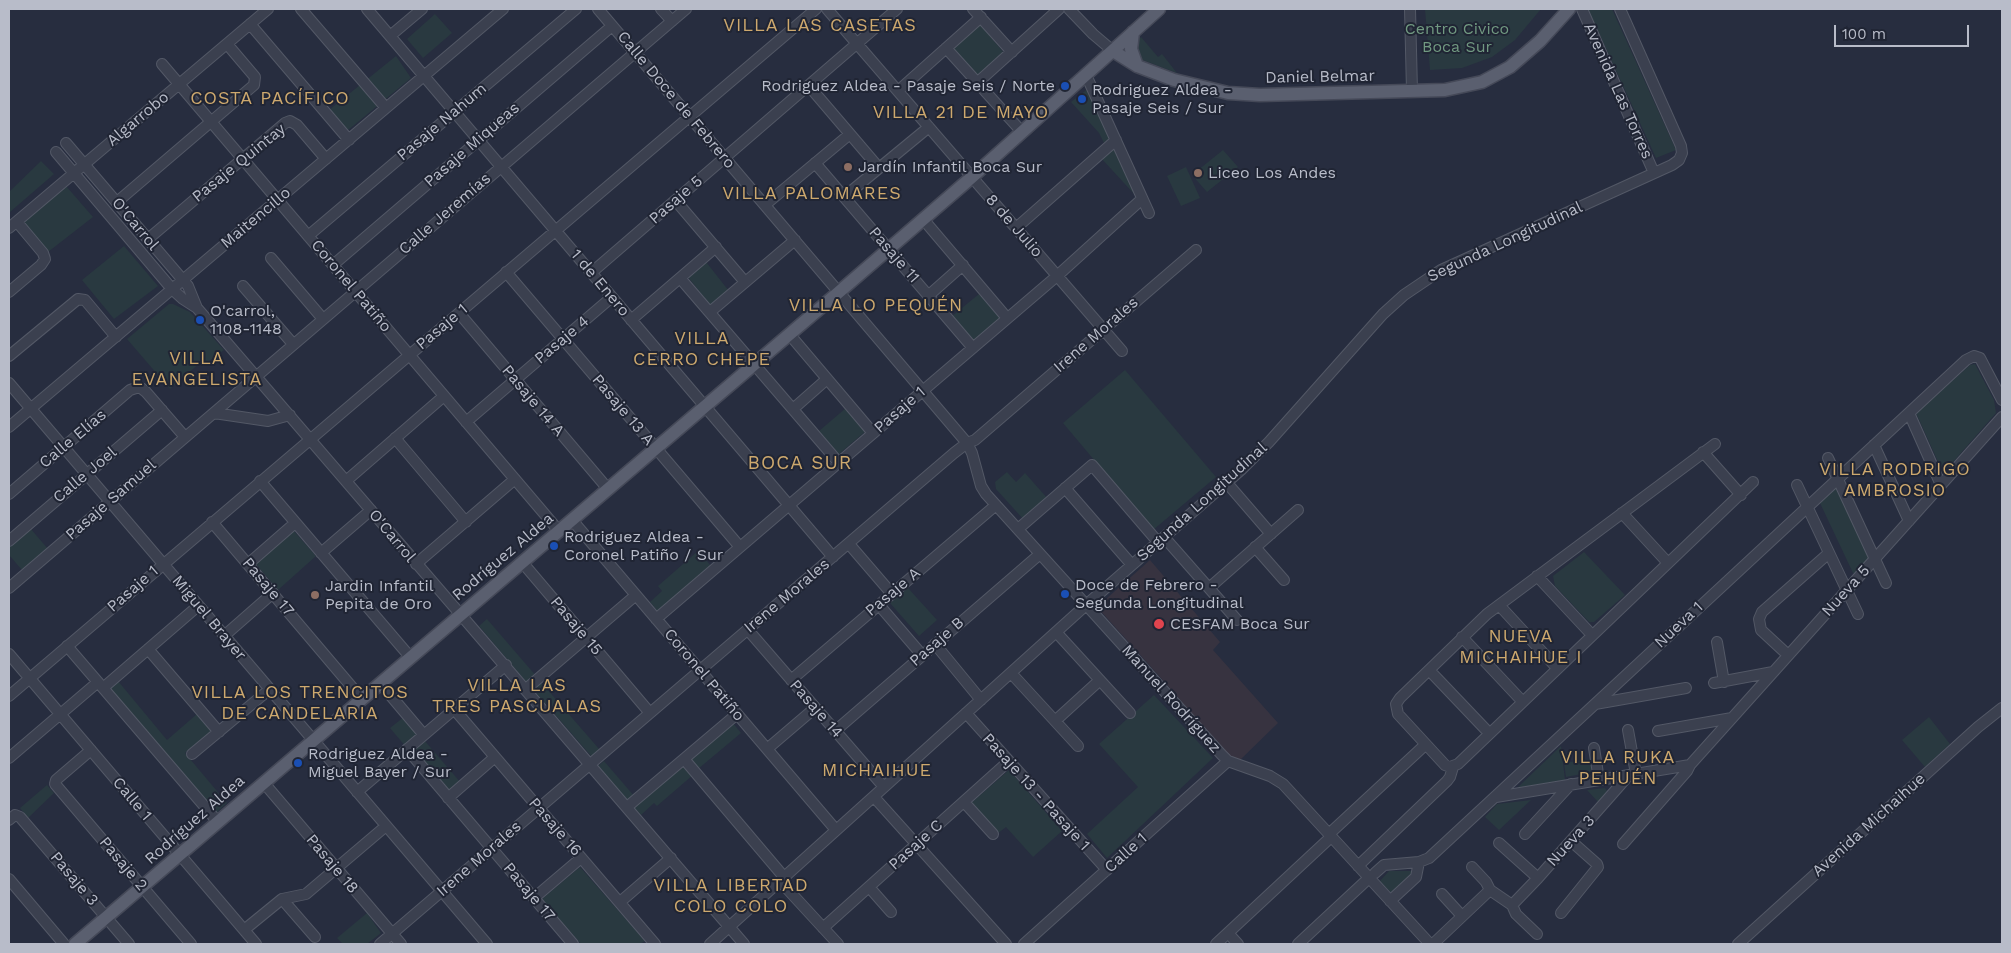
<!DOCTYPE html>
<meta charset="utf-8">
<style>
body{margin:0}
#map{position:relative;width:2011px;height:953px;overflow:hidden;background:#272d3f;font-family:"Work Sans",sans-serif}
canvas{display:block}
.frame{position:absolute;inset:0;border:10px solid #b8bcc9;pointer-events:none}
.scale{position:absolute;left:1834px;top:25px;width:135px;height:22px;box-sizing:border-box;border:2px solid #b8bcc9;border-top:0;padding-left:6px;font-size:15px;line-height:18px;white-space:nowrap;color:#b8bcc9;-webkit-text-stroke:4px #202534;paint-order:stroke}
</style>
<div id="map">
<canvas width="2011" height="953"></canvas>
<div class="frame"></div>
<div class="scale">100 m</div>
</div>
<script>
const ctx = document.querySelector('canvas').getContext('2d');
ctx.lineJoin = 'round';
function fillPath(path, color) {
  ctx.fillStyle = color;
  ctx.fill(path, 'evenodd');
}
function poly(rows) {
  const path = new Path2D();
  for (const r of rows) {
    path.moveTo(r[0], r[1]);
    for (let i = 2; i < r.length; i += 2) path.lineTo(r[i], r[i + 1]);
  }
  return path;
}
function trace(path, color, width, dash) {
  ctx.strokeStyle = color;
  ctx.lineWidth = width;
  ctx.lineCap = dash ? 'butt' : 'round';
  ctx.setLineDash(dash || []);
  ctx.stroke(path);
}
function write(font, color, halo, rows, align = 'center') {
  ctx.font = font + ' "Work Sans",sans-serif';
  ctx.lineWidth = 4;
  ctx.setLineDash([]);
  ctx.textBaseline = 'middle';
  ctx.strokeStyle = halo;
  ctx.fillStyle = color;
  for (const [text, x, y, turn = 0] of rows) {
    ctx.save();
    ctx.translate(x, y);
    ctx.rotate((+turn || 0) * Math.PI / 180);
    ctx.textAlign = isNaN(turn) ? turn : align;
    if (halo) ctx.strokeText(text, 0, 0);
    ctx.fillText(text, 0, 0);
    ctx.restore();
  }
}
fillPath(poly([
 [1150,560,1220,642,1213,650,1278,723,1238,762,1229,758,1169,687,1097,607]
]), '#373340');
fillPath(poly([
 [1425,9,1541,9,1515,40,1492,57,1462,68,1430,70],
 [1588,9,1612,9,1676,150,1656,158],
 [435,14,452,33,423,58,407,39],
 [979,23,1004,53,978,76,951,47],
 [1141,37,1158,57,1162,54,1177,73,1140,59,1137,54,1136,42],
 [396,56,411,78,347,131,329,110],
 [1089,88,1110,138,1104,143,1099,133,1071,102],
 [1114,147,1135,195,1101,158],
 [1223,150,1238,167,1207,192,1192,175],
 [41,161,54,174,10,212,9,192],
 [1186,167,1200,198,1181,206,1167,176],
 [66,186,93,217,48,252,24,222],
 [124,246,158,286,114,319,82,280],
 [706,262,729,291,711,306,688,277],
 [979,294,1001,316,1000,320,975,343,951,317],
 [169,304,173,304,190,312,224,350,204,365,201,362,170,389,127,339],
 [1975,364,1994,400,1996,413,1946,470,1940,466,1916,413,1970,365],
 [1125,370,1216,477,1153,530,1063,423],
 [846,408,867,430,839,454,819,431],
 [1007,472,1016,482,1025,473,1048,499,1024,520,996,489,995,482],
 [1834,487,1837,488,1868,557,1868,561,1856,575,1853,573,1820,503,1820,499],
 [30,528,48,549,22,570,9,555,9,546],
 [293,530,316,556,278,590,255,563],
 [698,551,712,567,659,613,650,602,662,591,658,586],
 [1584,552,1625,595,1594,622,1589,622,1555,586,1553,576],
 [908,588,937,620,919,636,890,603],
 [487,619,537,677,528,684,479,626],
 [118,681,167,740,197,714,211,731,185,753,227,803,216,813,109,688],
 [540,681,600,750,592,757,532,688],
 [1154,695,1213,758,1107,858,1087,834,1138,787,1099,744],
 [404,717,417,732,417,738,406,747,390,728],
 [1929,717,1950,744,1925,767,1902,740],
 [732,722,741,733,698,769,690,759],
 [424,740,461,783,450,792,413,753,414,749],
 [1561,746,1565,780,1517,788],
 [1590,759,1592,772,1566,777,1564,763],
 [604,761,635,797,629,802,598,766],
 [683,764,693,775,657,806,654,803,641,815,633,806],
 [1009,770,1062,831,1033,857,1006,827,997,834,970,804],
 [47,785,54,793,28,818,20,808],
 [1605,788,1607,791,1598,802,1587,790],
 [1531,800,1499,830,1485,817,1497,804],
 [580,867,645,941,640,944,581,944,542,899],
 [1389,871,1412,871,1413,875,1393,895,1380,881],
 [367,913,381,933,367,944,343,944,337,938]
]), '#293940');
const minor = poly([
 [301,9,386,108],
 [367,9,833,557],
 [598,9,967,443,972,453,981,486,986,494,1221,754,1228,761,1270,776,1283,784,1430,944],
 [661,9,672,21],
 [827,9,1122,351],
 [973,9,1012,52],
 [1069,9,1093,34,1113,51],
 [1410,9,1412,91],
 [1582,9,1654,173],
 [250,24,349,140],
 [390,36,422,9],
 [946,48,1022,132],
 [162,64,559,531],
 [1086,75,1149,213],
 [977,83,1059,9],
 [809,86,879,168],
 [898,91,981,17],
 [66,143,188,286,197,308],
 [56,152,172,289,183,299,197,308,744,944],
 [815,163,973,348],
 [844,197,929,127],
 [676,201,745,282],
 [117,202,254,85,255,77,227,44],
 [765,205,850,134],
 [923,219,1007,318],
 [9,228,268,9],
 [1016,228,1116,140],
 [308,236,576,9],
 [148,239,285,123,290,121,297,125,326,159],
 [271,258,323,319],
 [333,265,612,26],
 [506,272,740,547],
 [591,273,897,9],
 [680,278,839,463],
 [243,286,293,344],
 [9,292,41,265,45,259,43,253,17,222],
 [928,296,963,265],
 [710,312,795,240],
 [459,313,608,489],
 [631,320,716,247],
 [790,335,873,433],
 [9,356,78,299,85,300,116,337],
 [9,383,487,944],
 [793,409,827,379],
 [214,413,268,421,290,415],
 [1909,413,1941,485],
 [466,422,612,297],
 [9,427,503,9],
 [395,438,466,522],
 [1715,444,1487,614,1400,698,1396,704,1398,714,1445,765,1450,767,1458,764,1753,482],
 [1874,445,1909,521],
 [1703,452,1741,495],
 [1828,458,1886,583],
 [260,481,411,658],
 [346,481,444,396],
 [1227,483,1271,534],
 [1797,485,1858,614],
 [1065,488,1132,565],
 [9,494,130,390,136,388,141,388,146,392,185,437],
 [1622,513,1668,563],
 [572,520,836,830],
 [212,522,362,699],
 [1018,529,1092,465,1158,542],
 [1164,537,1237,620],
 [9,541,162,410],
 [849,544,892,594],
 [1255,547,1284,580],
 [321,553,371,510],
 [522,562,650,713],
 [248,564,295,523],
 [416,564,515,479],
 [1537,576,1592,635],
 [9,588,686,9],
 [1209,588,1298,510],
 [879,605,922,655],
 [1499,605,1557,668],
 [656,619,1057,276,1142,199],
 [748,630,884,787],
 [1056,632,1130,713],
 [224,636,273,593],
 [1462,637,1522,701],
 [1717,642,1724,682],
 [935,644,981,700],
 [67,646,218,822],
 [148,649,219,732],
 [9,654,256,944],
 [1788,655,1761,630,1759,619,1762,612,1829,553],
 [1429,670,1489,733],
 [1011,673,1078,746],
 [791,680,996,505],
 [380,683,424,735],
 [1714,683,1773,672],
 [103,688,198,606],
 [526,689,636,595],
 [9,696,816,9],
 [1595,704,1686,688],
 [454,709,655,944],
 [966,713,1107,870],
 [1055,721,1100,680],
 [1628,730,1636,774],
 [835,731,1040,554],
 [1658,731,1732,718],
 [1594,748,1599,780],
 [407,749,573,944],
 [767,749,815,708],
 [91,750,56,780,55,784,191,944],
 [192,754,270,689],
 [9,758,98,682],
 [684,759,784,877],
 [264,783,401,944],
 [357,792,506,665],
 [874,797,1006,944],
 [1496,797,1690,765],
 [448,798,495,757],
 [964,802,993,834],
 [627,807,737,714],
 [9,820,15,815,20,817,129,944],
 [1329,834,1425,745],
 [1525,834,1571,784],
 [1499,843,1538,878],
 [1623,844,1687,771,1690,765,2002,417],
 [1358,866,1447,781,1450,777,1453,767],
 [1472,867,1486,882,1490,890],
 [1375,873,1384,865,1419,862,1429,858,1966,360,1974,356,1980,358,2002,400],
 [9,879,64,944],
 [780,881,838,944],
 [869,887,891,912],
 [1490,890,1512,905,1516,914,1537,934],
 [1442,894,1462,916],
 [534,898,581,858],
 [282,899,315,937],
 [1390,901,1416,877,1419,862],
 [620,902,671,858],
 [1512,905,1538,878,1629,775],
 [1561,913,1598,867,1597,864,1571,841],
 [823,928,1009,761],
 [244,930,282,899,306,894,386,826],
 [1228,933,1238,944],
 [380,944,954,453,967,443,975,440,1196,250],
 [710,944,1086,605,1241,470,1269,442,1383,314,1404,295,1441,270,1672,165,1679,160,1682,153,1681,146,1620,9],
 [1024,944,1228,761],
 [1216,944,1331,837],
 [1298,944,1369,878],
 [1433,944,1490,890],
 [1738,944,1978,727,2002,708]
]);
const major = poly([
 [1133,32,1131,49,1137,66],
 [1113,51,1137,66,1174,80,1228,93,1260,95,1445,90,1482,82,1510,67,1540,41,1569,9],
 [75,944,839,292,972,177,1159,9]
]);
trace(minor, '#535866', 12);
trace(major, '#454958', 15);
trace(minor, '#3b404f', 10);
trace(major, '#5a5f6f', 12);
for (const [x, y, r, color] of [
 [1065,86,5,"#1a4fb4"],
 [1082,99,5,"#1a4fb4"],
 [848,167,5,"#8d6e63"],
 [1198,173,5,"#8d6e63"],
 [200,320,5,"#1a4fb4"],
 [554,546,5,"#1a4fb4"],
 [1065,594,5,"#1a4fb4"],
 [315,595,5,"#8d6e63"],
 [1159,624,6,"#e0444e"],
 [298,763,5,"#1a4fb4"]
]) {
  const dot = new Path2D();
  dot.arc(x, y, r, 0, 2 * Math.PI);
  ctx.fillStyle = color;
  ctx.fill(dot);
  trace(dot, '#202534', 2);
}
write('16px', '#719981', '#202534', [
 ["Centro Civico",1457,29],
 ["Boca Sur",1457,47]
]);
write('16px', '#b8bcc9', '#202534', [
 ["Daniel Belmar",1320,77,-1],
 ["Avenida Las Torres",1618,91,66],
 ["Calle Doce de Febrero",676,100,50],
 ["Algarrobo",138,119,-40],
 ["Pasaje Nahum",442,122,-40],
 ["Pasaje Miqueas",472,145,-41],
 ["Pasaje Quintay",239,163,-39],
 ["Pasaje 5",676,200,-41],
 ["Calle Jeremías",445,214,-41],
 ["Maitencillo",256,218,-40],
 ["O'Carrol",135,224,50],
 ["8 de Julio",1014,226,49],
 ["Segunda Longitudinal",1505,242,-25],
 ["Pasaje 11",894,255,49],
 ["1 de Enero",600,283,50],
 ["Coronel Patiño",351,286,50],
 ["Pasaje 1",442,327,-40],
 ["Irene Morales",1096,335,-41],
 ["Pasaje 4",562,340,-40],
 ["Pasaje 14 A",533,401,50],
 ["Pasaje 13 A",623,410,50],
 ["Pasaje 1",900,410,-41],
 ["Calle Elías",73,439,-40],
 ["Calle Joel",85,475,-40],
 ["Pasaje Samuel",111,500,-41],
 ["Segunda Longitudinal",1202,502,-42],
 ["O'Carrol",392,536,50],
 ["Rodríguez Aldea",503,557,-40],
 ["Pasaje 17",268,587,50],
 ["Pasaje 1",133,589,-41],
 ["Nueva 5",1846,591,-48],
 ["Pasaje A",893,592,-40],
 ["Irene Morales",787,596,-40],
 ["Miguel Brayer",209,618,50],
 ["Nueva 1",1679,625,-43],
 ["Pasaje 15",576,626,50],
 ["Pasaje B",937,642,-41],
 ["Coronel Patiño",704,675,50],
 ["Manuel Rodríguez",1171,699,48],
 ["Pasaje 14",816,709,49],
 ["Pasaje 13 - Pasaje 1",1036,792,48],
 ["Calle 1",132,799,50],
 ["Rodríguez Aldea",195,820,-41],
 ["Avenida Michaihue",1869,825,-42],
 ["Pasaje 16",555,827,49],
 ["Nueva 3",1571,841,-48],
 ["Pasaje C",916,845,-42],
 ["Calle 1",1126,853,-42],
 ["Irene Morales",479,859,-41],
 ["Pasaje 2",123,864,50],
 ["Pasaje 18",332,864,50],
 ["Pasaje 3",74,879,50],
 ["Pasaje 17",529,892,50]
]);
write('16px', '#b8bcc9', '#202534', [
 ["Rodriguez Aldea - Pasaje Seis / Norte",1055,86,"right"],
 ["Rodriguez Aldea -",1092,90],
 ["Pasaje Seis / Sur",1092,108],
 ["Jardín Infantil Boca Sur",858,167],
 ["Liceo Los Andes",1208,173],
 ["O'carrol,",210,311],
 ["1108-1148",210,329],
 ["Rodriguez Aldea -",564,537],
 ["Coronel Patiño / Sur",564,555],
 ["Doce de Febrero -",1075,585],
 ["Segunda Longitudinal",1075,603],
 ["Jardin Infantil",325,586],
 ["Pepita de Oro",325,604],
 ["CESFAM Boca Sur",1170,624],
 ["Rodriguez Aldea -",308,754],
 ["Miguel Bayer / Sur",308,772]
], 'left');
ctx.letterSpacing = '1px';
write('18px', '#cea96e', '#202534', [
 ["VILLA LAS CASETAS",820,26],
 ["COSTA PACÍFICO",270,99],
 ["VILLA 21 DE MAYO",961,113],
 ["VILLA PALOMARES",812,194],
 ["VILLA LO PEQUÉN",876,306],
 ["VILLA",702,339],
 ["CERRO CHEPE",702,360],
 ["VILLA",197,359],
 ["EVANGELISTA",197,380],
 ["VILLA RODRIGO",1895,470],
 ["AMBROSIO",1895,491],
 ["NUEVA",1521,637],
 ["MICHAIHUE I",1521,658],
 ["VILLA LAS",517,686],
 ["TRES PASCUALAS",517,707],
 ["VILLA LOS TRENCITOS",300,693],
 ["DE CANDELARIA",300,714],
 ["VILLA RUKA",1618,758],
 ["PEHUÉN",1618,779],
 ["MICHAIHUE",877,771],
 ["VILLA LIBERTAD",731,886],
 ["COLO COLO",731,907]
]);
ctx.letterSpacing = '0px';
ctx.letterSpacing = '1px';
write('19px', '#cea96e', '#202534', [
 ["BOCA SUR",800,463]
]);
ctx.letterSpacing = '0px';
</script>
